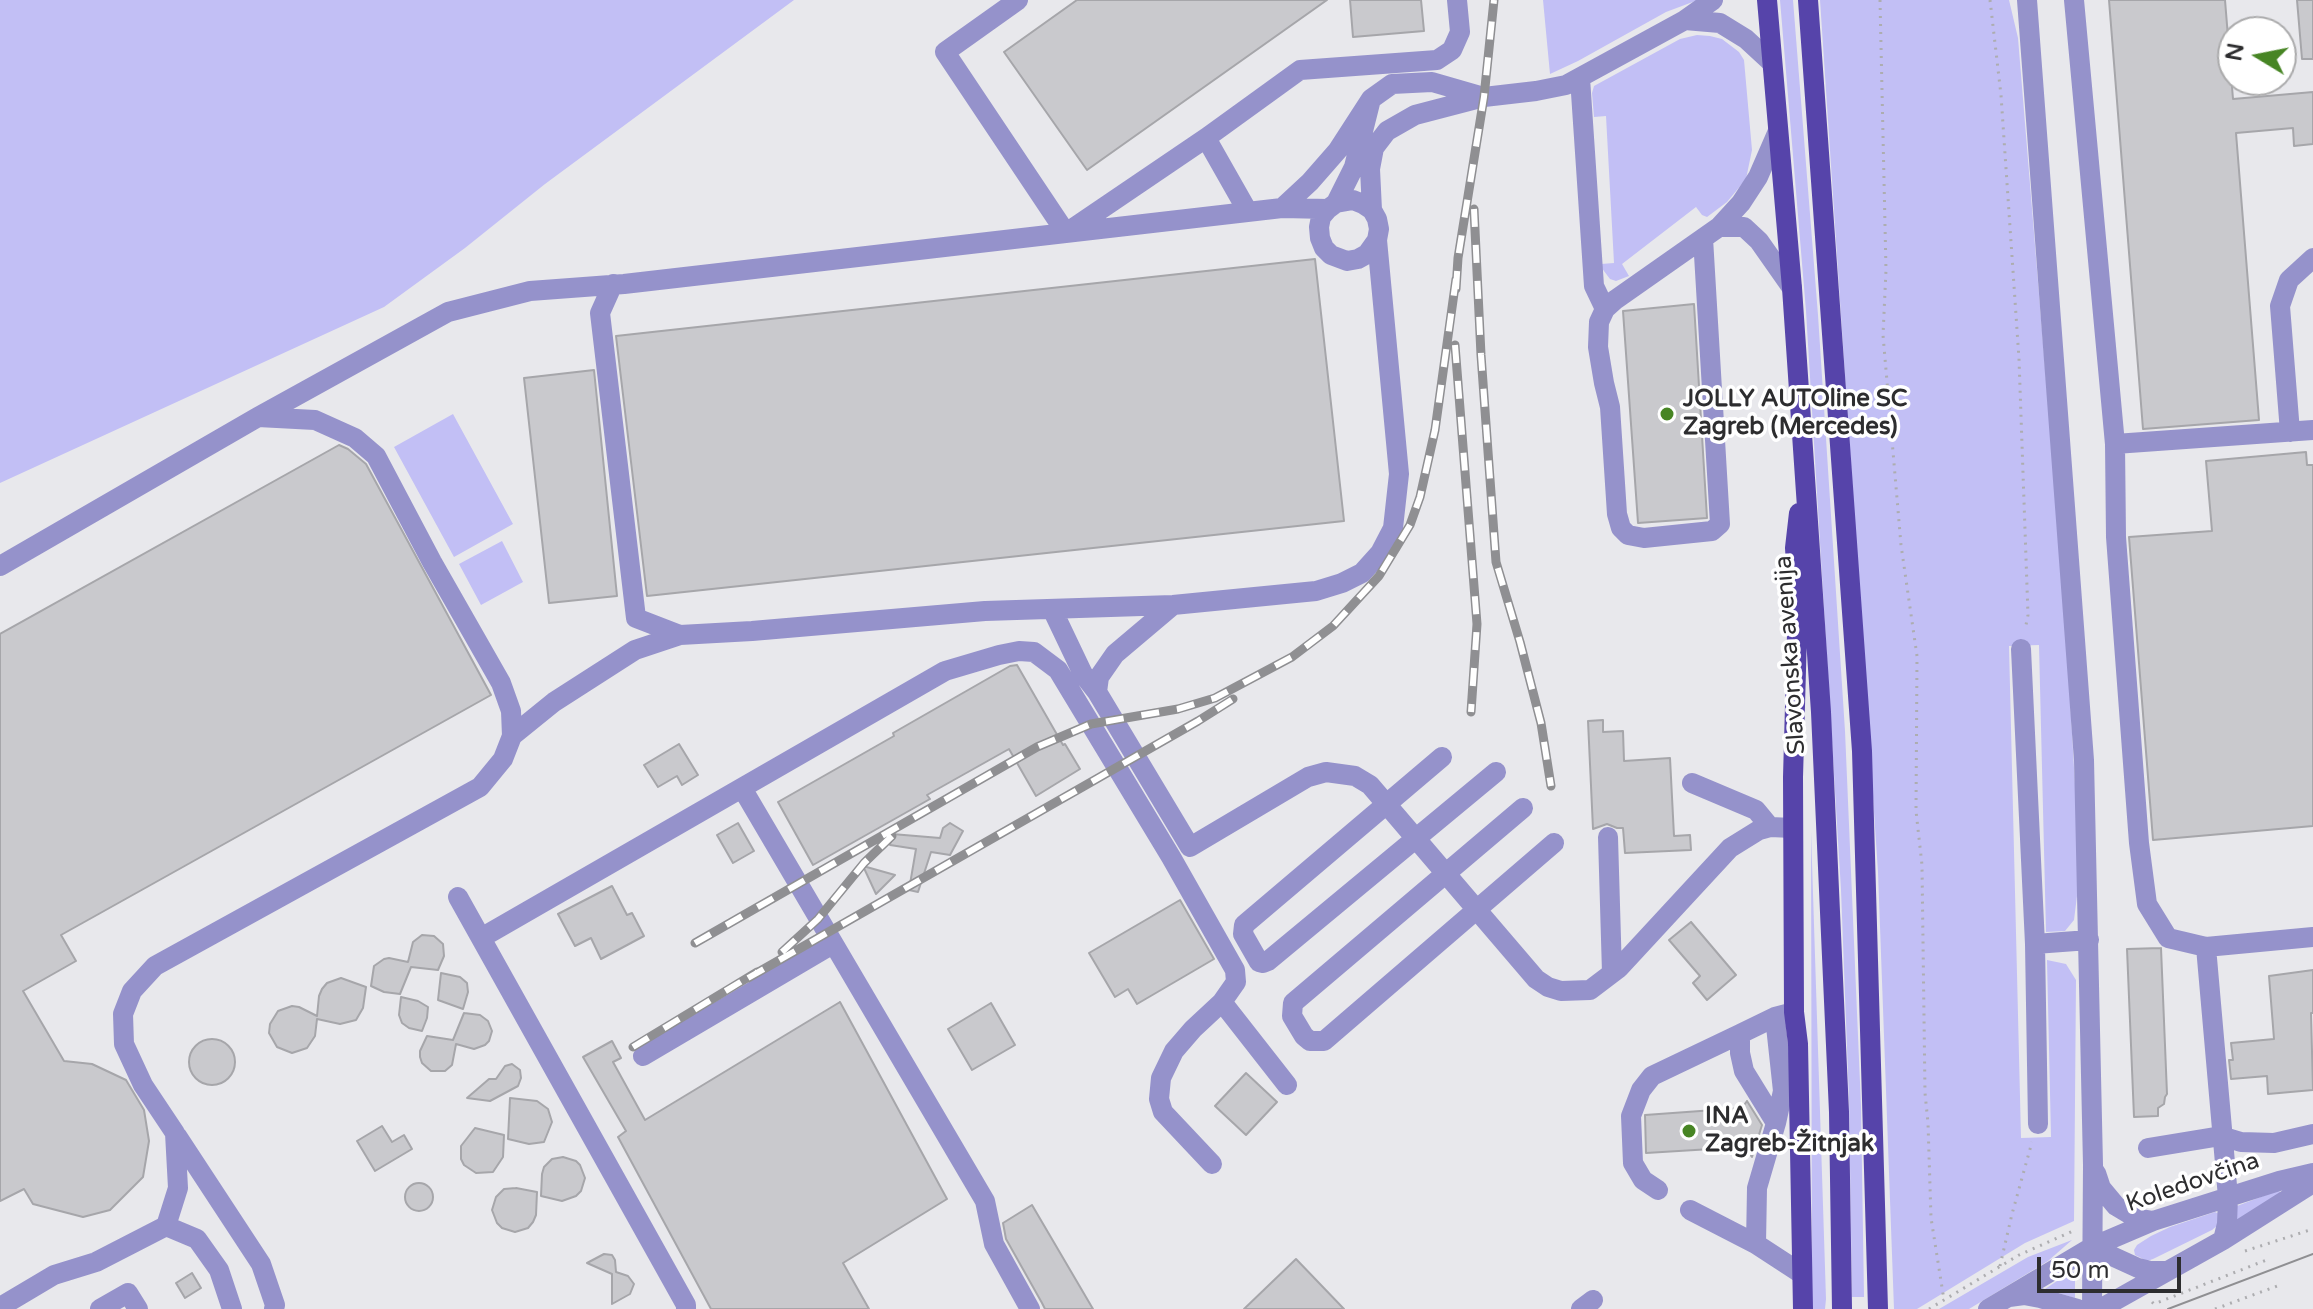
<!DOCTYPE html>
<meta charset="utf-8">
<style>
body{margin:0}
#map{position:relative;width:2313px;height:1309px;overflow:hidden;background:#e8e8ec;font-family:"Varela Round",sans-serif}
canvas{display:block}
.north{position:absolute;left:2217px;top:16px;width:80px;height:80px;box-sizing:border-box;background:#fff;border:2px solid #ababac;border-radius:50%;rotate:280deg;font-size:22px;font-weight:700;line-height:32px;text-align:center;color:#2d2d2f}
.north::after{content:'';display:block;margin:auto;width:28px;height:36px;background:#478524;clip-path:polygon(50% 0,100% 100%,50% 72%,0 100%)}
.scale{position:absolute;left:2037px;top:1257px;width:144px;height:36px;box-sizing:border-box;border:4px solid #2d2d2f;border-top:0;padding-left:10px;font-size:24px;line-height:28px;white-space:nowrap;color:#2d2d2f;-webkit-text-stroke:6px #fff;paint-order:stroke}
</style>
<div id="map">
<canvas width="2313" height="1309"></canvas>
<div class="north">N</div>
<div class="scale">50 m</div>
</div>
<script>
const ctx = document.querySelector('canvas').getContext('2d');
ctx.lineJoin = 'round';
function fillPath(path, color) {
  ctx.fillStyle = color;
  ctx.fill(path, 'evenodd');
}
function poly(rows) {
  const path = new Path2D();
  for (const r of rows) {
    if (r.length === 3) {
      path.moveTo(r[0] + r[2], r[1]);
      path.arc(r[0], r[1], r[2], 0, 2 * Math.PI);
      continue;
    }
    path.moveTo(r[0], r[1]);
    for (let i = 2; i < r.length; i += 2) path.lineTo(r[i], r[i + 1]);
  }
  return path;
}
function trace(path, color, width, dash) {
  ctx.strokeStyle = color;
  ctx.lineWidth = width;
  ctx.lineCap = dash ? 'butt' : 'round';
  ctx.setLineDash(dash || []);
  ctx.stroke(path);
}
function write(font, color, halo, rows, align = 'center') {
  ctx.font = font + ' "Varela Round",sans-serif';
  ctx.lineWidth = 7;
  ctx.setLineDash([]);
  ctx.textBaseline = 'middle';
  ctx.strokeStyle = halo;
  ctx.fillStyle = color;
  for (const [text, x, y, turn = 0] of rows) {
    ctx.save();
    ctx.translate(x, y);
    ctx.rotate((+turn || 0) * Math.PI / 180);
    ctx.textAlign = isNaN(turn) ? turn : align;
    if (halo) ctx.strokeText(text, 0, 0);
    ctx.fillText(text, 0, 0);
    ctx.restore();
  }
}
fillPath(poly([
 [0,0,794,0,545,184,465,248,384,307,0,483],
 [1543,0,1698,0,1666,12,1578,61,1550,74],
 [1780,0,1793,0,1818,315,1845,731,1861,1106,1864,1297,1852,1297,1849,1100,1841,890,1806,311],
 [1820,0,2009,0,2018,38,2065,611,2080,872,2074,920,2065,931,2046,932,2039,645,2009,646,2021,1138,2051,1137,2047,960,2066,964,2076,980,2074,1221,2025,1243,1917,1309,1894,1309,1878,872],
 [1697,35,1710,36,1722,39,1739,52,1744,60,1752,150,1746,179,1727,202,1707,217,1702,215,1696,207,1622,264,1629,276,1616,281,1610,279,1601,267,1601,264,1614,263,1606,116,1594,117,1592,93,1594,86,1680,39],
 [453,414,513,524,454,557,394,447],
 [502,541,523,582,481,605,459,564],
 [1811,831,1826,1299,1825,1309,1812,1309],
 [2279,1190,2281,1195,2235,1225,2237,1206],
 [2215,1212,2219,1214,2218,1225,2212,1230,2153,1259,2147,1261,2135,1255,2134,1250,2137,1245,2151,1236,2170,1227],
 [2072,1240,2048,1261,1969,1309,1939,1309,2028,1257],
 [2072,1271,2075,1273,2075,1298,2045,1289]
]), '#c2bff5');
const building = poly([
 [1077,0,1327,0,1087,170,1004,52,1077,0],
 [1350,0,1421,0,1424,31,1353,37,1350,0],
 [2109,0,2225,0,2233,99,2313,92,2313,144,2294,146,2293,128,2236,133,2259,420,2143,429,2109,0],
 [2297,0,2313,0,2313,59,2302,59,2297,0],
 [1315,259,1344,521,647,596,616,336,1315,259],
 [1694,304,1707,518,1638,523,1623,311,1694,304],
 [594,370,617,596,549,603,524,378,594,370],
 [339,445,348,449,366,464,491,695,61,935,76,961,23,991,64,1061,92,1064,126,1080,144,1110,149,1141,143,1177,110,1210,83,1217,33,1204,24,1189,0,1201,0,634,339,445],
 [2306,452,2307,465,2313,465,2313,826,2153,840,2129,537,2212,531,2206,461,2306,452],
 [1017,665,1063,745,1065,744,1080,769,1036,796,1009,749,927,795,930,799,813,865,778,802,894,736,893,733,1010,666,1017,665],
 [1603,720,1603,732,1623,731,1624,761,1670,758,1674,836,1690,835,1691,850,1625,853,1623,828,1617,828,1607,824,1593,829,1588,721,1603,720],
 [679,744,698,775,682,785,677,776,658,787,644,765,679,744],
 [738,823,754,851,733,863,717,835,738,823],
 [950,823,963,831,950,855,931,852,918,892,909,890,916,849,890,845,892,834,940,838,943,828,950,823],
 [863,866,895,875,876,894,863,866],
 [612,886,627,915,632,913,644,936,601,959,591,938,575,946,558,914,612,886],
 [1180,900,1214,959,1137,1004,1128,989,1115,997,1089,953,1180,900],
 [1691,922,1736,975,1707,1000,1693,983,1700,976,1669,940,1691,922],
 [422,935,434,936,443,944,444,956,438,970,411,967,400,994,384,992,371,986,374,966,384,959,389,958,408,962,413,942,422,935],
 [2161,948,2167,1094,2165,1097,2164,1104,2158,1108,2158,1116,2134,1117,2127,949,2161,948],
 [2313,970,2313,1013,2311,1013,2313,1090,2268,1094,2267,1076,2231,1079,2229,1060,2233,1060,2231,1043,2274,1039,2269,976,2313,970],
 [441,973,460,977,467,983,468,992,463,1009,438,1000,441,973],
 [341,978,366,987,363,1008,356,1020,340,1024,317,1019,315,1036,307,1048,292,1053,277,1047,269,1033,270,1024,278,1011,292,1006,299,1007,317,1016,319,996,322,989,327,983,341,978],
 [401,997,418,1001,428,1007,427,1018,422,1031,409,1028,402,1023,399,1015,401,997],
 [840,1002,947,1199,843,1263,869,1309,711,1309,618,1137,626,1131,583,1057,612,1041,621,1058,613,1062,645,1120,840,1002],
 [991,1003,1015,1045,972,1070,948,1029,991,1003],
 [464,1013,480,1015,488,1021,492,1031,489,1041,485,1045,474,1049,456,1044,452,1065,445,1071,431,1071,422,1063,420,1057,420,1051,427,1036,453,1040,464,1013],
 [212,1062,23],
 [512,1064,520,1070,521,1078,518,1086,490,1101,467,1098,489,1079,496,1079,505,1066,512,1064],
 [1246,1073,1277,1102,1246,1135,1215,1106,1246,1073],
 [510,1098,537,1101,548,1109,552,1122,544,1142,529,1144,508,1139,510,1098],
 [1747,1101,1762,1125,1752,1157,1744,1147,1646,1153,1645,1115,1742,1108,1747,1101],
 [382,1126,392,1142,404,1135,412,1149,375,1171,357,1141,382,1126],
 [475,1128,504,1135,503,1157,493,1172,476,1173,464,1165,461,1159,461,1146,475,1128],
 [563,1157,576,1161,580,1165,585,1178,581,1191,576,1196,562,1201,541,1196,542,1174,544,1167,552,1159,563,1157],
 [419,1197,14],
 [516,1188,537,1192,536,1215,533,1222,528,1228,515,1232,502,1228,497,1223,492,1210,496,1197,504,1189,516,1188],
 [1032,1205,1093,1309,1045,1309,1042,1303,1006,1239,1003,1223,1032,1205],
 [604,1254,612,1255,615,1260,616,1272,628,1276,634,1284,630,1294,612,1304,612,1274,587,1263,604,1254],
 [1296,1259,1344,1309,1244,1309,1296,1259],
 [192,1273,201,1288,185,1298,176,1283,192,1273]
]);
fillPath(building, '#c9c9cd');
trace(building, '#a6a6aa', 2);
trace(poly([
 [1880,0,1886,270,1883,335,1901,545,1917,656,1916,811,1922,865,1925,1093,1928,1123,1931,1218,1944,1300],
 [1990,0,2001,95,2019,359,2028,615,2025,630],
 [2245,1251,2313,1229],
 [2000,1266,2012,1214,2032,1142],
 [2152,1302,2154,1304,2269,1259],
 [1929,1309,2019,1255,2073,1231],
 [2215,1309,2280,1285]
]), '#adadb0', 3, [2, 6]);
trace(poly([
 [1018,0,945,52,1066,233,1206,138,1300,70,1437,60,1452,50,1460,32,1457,0],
 [1713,0,1685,20,1720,23,1746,39,1772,63],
 [2027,0,2084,760,2093,1165,2092,1309],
 [2074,0,2115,444,2116,537,2139,843,2147,904,2168,938,2206,947],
 [1580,78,1594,286,1605,309],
 [1778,131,1758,177,1741,203,1719,227,1744,227,1759,241,1792,288],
 [1206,138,1248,212],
 [1336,203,1353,200,1363,204,1372,210,1377,219,1379,229,1377,240,1367,254,1358,259,1347,261,1331,255,1324,248,1320,238,1319,227,1321,217,1328,209,1336,203,1354,167,1371,99],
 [1282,208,1310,182,1338,150,1371,99,1392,84,1432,82,1484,97],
 [1372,210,1370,169,1374,148,1387,131,1415,115,1484,97,1536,91,1566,85,1685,20],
 [1703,238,1720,524,1712,531,1644,538,1628,535,1621,528,1617,514,1610,407,1604,383,1598,347,1599,322,1605,309,1615,300,1719,227],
 [613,284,600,313,636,618,680,635],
 [2290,432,2280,306,2289,280,2313,258],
 [2115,444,2313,430],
 [0,566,258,417,448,312,530,291,624,284,1282,208,1328,209],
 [1173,605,1115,654,1099,677,1097,692,1190,847,1308,777,1326,772,1355,776,1370,785,1536,979,1548,987,1561,991,1590,990,1619,968,1730,848,1759,830,1770,827,1793,828],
 [1052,609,1083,674,1097,692],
 [2021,649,2035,944],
 [512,736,554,702,635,650,680,635,752,631,985,611,1173,605,1316,591,1342,583,1362,573,1380,553,1393,528,1399,474,1377,240],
 [1442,757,1244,925,1243,934,1259,962,1263,963,1268,961,1496,772],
 [1692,783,1756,810,1770,827],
 [742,788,985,1201,994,1244,1030,1309],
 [1523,808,1293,1003,1292,1016,1304,1036,1310,1041,1324,1041,1554,843],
 [1608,837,1612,973],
 [458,897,686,1305,686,1309],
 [481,938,945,671,999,655,1019,651,1034,652,1058,670,1171,857,1235,970,1236,982,1222,1002,1287,1085],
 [1794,1012,1775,1017,1740,1034,1740,1053,1744,1071,1776,1123,1757,1188,1756,1244,1802,1274],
 [1775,1017,1783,1091,1776,1123],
 [643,1056,833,944],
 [2038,1124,2035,944,2089,940],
 [177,1136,261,1264,275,1305,274,1309],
 [2148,1148,2221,1136,2241,1142,2274,1143,2313,1134],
 [1212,1164,1163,1112,1159,1099,1161,1078,1174,1051,1193,1029,1222,1002],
 [2096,1173,2101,1188,2116,1206,2136,1218,2153,1221],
 [1658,1190,1643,1180,1633,1163,1631,1116,1641,1090,1652,1076,1740,1034],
 [1690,1210,1756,1244],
 [166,1226,197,1239,219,1270,232,1309],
 [2223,1240,2227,1224,2228,1197,2206,947,2313,937],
 [2092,1247,2138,1268,2150,1271,2166,1271],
 [2009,1297,2024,1295,2040,1298,2078,1309],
 [0,1307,54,1275,96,1262,166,1226,178,1188,175,1133,143,1085,124,1044,123,1014,132,991,155,966,480,787,503,759,512,736,511,711,501,683,432,562,376,456,355,438,315,420,258,417],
 [100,1309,128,1293,138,1309],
 [1581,1309,1593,1300],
 [1988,1309,2092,1247,2153,1221,2279,1181,2313,1173],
 [2100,1309,2223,1240,2313,1183]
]), '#9592cb', 20);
trace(poly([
 [1767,0,1792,288,1821,712,1839,1112,1842,1309],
 [1808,0,1862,751,1878,1309],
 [1799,513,1795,548,1798,598,1793,777,1794,1012,1798,1044,1803,1309]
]), '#5644aa', 20);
trace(poly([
 [2168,1309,2313,1254]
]), '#8f8f92', 2);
const rail = poly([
 [1474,209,1481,355,1496,562,1520,642,1541,723,1551,786],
 [1456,289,1458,258,1484,97,1494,0],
 [1455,345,1477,624,1471,712],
 [695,943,1037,747,1091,724,1178,709,1215,698,1292,657,1333,626,1379,576,1410,525,1420,497,1435,430,1456,279],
 [782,952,818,919,864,863,892,836],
 [748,978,1198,721,1233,699],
 [633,1047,757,972]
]);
trace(rail, '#8f8f92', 9);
trace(rail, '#fff', 6, [18]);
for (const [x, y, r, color] of [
 [1667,414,8,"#478524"],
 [1689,1131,8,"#478524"]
]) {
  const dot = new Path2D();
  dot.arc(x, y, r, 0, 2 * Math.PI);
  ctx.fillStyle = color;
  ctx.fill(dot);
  trace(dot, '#fff', 3);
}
write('bold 24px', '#2d2d2f', '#fff', [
 ["JOLLY AUTOline SC",1683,400],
 ["Zagreb (Mercedes)",1683,428],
 ["INA",1705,1117],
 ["Zagreb-Žitnjak",1705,1145]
], 'left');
write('24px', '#2d2d2f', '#fff', [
 ["Slavonska avenija",1791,655,-94],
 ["Koledovčina",2193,1183,-19]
]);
</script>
